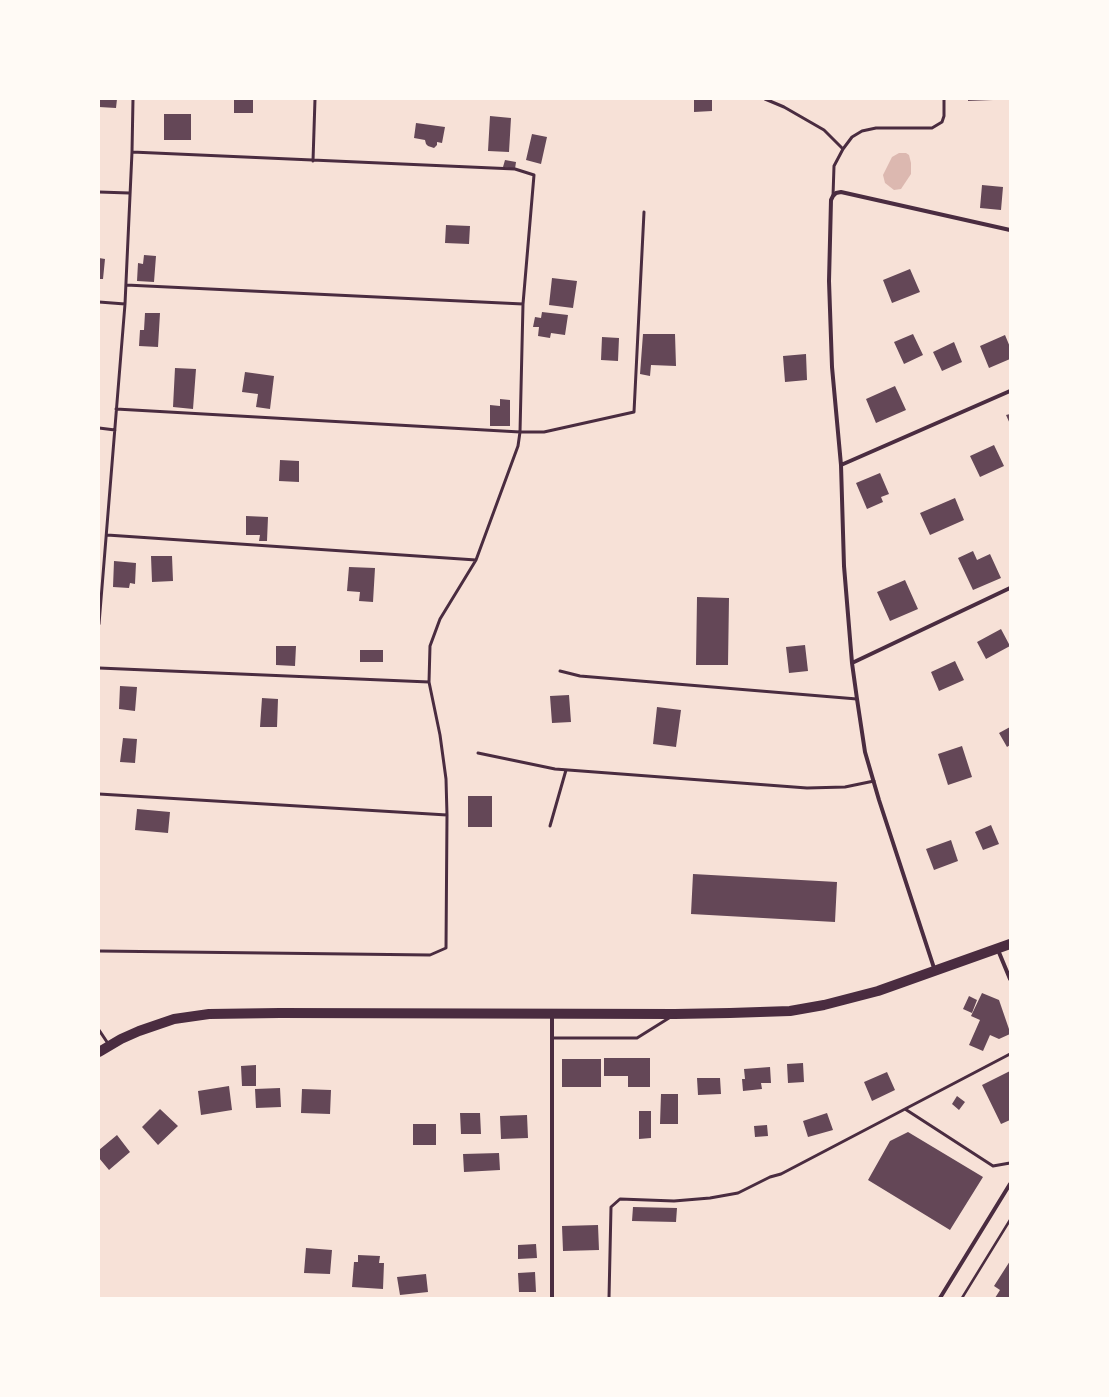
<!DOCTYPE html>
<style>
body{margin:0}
#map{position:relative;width:1109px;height:1397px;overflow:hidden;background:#f7e1d7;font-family:"PT Serif",serif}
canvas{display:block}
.frame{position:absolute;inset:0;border:100px solid #fffaf5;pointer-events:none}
</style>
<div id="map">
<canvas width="1109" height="1397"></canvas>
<div class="frame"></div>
</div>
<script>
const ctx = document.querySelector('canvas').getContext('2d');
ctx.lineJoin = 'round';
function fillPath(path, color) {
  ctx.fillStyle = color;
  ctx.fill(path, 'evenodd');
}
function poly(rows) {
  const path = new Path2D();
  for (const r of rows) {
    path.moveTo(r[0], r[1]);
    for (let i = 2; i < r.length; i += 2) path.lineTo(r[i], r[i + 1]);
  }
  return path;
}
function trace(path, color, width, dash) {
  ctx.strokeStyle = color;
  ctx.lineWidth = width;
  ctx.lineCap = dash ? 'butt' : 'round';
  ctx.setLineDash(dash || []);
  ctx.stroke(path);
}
fillPath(poly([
 [899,153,906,153,909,155,911,163,911,174,901,189,894,190,885,183,883,175,892,157]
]), '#dcb8b0');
fillPath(poly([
 [99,99,117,99,116,108,99,107],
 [234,99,253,99,253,113,234,113],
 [694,99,712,99,712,111,694,112],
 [968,99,993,99,993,100,968,101],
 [164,114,191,114,191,140,164,140],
 [490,116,511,118,509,152,488,151],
 [416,123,445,127,442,143,437,142,437,145,434,148,428,146,426,144,425,140,414,138],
 [532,134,547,137,541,164,526,160],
 [505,160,516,162,515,169,503,167],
 [982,185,1003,187,1001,210,980,208],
 [446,225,470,226,469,244,445,243],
 [144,255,156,256,154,282,137,281,138,263,143,264],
 [99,258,105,259,103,279,99,279],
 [910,269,920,292,892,303,883,280],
 [552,278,577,281,573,308,549,305],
 [542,312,568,315,565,335,551,333,550,338,538,336,539,327,533,327,535,317,541,318],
 [145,313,160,313,158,347,139,346,140,330,144,330],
 [643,334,675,334,676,366,651,365,650,376,640,374],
 [913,334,923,355,904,364,894,342],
 [1005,335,1010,347,1010,359,989,368,980,346],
 [602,337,619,338,618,361,601,360],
 [954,342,962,362,942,371,933,352],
 [806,354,807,380,785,382,783,356],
 [175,368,196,369,193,409,173,407],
 [245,372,274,376,270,409,256,407,258,394,242,392],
 [895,386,906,410,876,423,866,399],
 [500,399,510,400,510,426,490,426,490,405,500,406],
 [1010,414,1010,424,1006,415],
 [994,445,1004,466,980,477,970,456],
 [280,460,299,461,299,482,279,481],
 [880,473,889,494,881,497,883,502,867,509,856,483],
 [955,498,964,520,930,535,920,513],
 [246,516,268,517,267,541,259,541,260,535,246,535],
 [973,551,977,560,990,554,1001,578,973,590,958,558],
 [151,556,172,556,173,581,152,582],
 [114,561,136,563,135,584,130,583,129,588,113,587],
 [349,567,375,568,373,602,359,601,360,592,347,591],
 [905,580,918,609,890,621,877,592],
 [697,597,729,598,728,665,696,665],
 [1001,629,1010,646,986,659,977,642],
 [805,645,808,671,789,673,786,647],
 [276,646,296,646,295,666,276,665],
 [360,650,383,650,383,662,360,662],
 [955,661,964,680,939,691,931,672],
 [120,686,137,687,135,711,119,709],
 [569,695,571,722,552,723,550,696],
 [262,698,278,699,277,727,260,727],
 [657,707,681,710,676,747,653,744],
 [1010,727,1010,745,1007,747,999,733],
 [123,738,137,739,135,763,120,762],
 [962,746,972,777,948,785,938,754],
 [468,796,492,796,492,827,468,827],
 [137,809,170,812,168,833,135,830],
 [991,825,999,844,983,850,975,832],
 [951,840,958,861,934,870,926,849],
 [693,874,837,882,835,922,691,914],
 [982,993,999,1000,1010,1032,1010,1034,999,1039,990,1035,983,1051,969,1045,980,1020,971,1016],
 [969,996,977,1000,972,1013,963,1009],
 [604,1058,650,1058,650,1087,628,1087,628,1076,604,1076],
 [562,1059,601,1059,601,1087,562,1087],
 [803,1063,804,1082,788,1083,787,1064],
 [256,1065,256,1086,242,1086,241,1066],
 [770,1067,771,1083,761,1083,762,1089,743,1091,742,1079,745,1079,744,1069],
 [1010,1071,1010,1120,1001,1124,982,1085],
 [887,1072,895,1090,872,1101,864,1082],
 [697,1078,720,1078,721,1094,698,1095],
 [229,1086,232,1110,201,1115,198,1091],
 [280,1088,281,1107,256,1108,255,1089],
 [302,1089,331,1090,330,1114,301,1113],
 [661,1094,678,1094,678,1124,660,1124],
 [957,1096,965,1102,959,1110,952,1104],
 [160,1109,178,1126,158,1145,142,1127],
 [639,1111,651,1111,651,1138,639,1139],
 [460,1113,480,1113,481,1134,461,1134],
 [827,1113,833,1130,808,1137,803,1121],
 [527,1115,528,1138,501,1139,500,1116],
 [413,1124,436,1124,436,1145,413,1145],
 [767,1125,768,1136,755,1137,754,1126],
 [908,1132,983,1177,950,1230,868,1180,890,1141],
 [117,1135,130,1152,109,1170,99,1158,99,1150],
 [499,1153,500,1170,464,1172,463,1154],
 [633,1207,677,1208,676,1222,632,1221],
 [598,1225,599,1250,563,1251,562,1226],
 [536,1244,537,1258,518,1259,518,1245],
 [306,1248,332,1250,330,1274,304,1273],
 [358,1255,380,1256,379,1263,384,1263,383,1289,352,1287,354,1262,358,1262],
 [1010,1261,1010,1298,995,1298,1000,1290,994,1286],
 [535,1272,536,1292,519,1292,518,1273],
 [426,1274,428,1292,400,1295,397,1277]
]), '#644757');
trace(poly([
 [962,1298,1010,1220]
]), '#4a2c40', 2.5);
trace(poly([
 [765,99,784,107,824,130,843,149],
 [132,152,515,169,534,175,523,304],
 [313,161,315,99],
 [99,192,129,193],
 [833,196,834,166,843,149,852,137,862,131,876,128,932,128,942,122,944,116,944,99],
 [126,285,523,304,520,432,544,432,634,412,644,212],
 [99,302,125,304],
 [116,409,520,432,518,446,476,560],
 [99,428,115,430],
 [107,535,476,560,440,619,430,646,429,682],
 [99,624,125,304,132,152,133,99],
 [99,668,429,682,440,735,446,779,447,815],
 [560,671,580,676,857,699],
 [478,753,555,769,807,788,845,787,874,781],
 [99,794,447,815,446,948,430,955,99,951],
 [550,826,566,770],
 [99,1030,109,1045],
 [552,1038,637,1038,669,1018],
 [905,1109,993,1166,1010,1163],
 [609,1298,611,1207,620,1199,674,1201,710,1198,738,1193,770,1177,781,1174,1010,1054]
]), '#4a2c40', 3);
trace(poly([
 [841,465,1010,391],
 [852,663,1010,588],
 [998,950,1010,979],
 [935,971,879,800,865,752,857,699,852,663,844,566,841,465,832,367,829,281,831,200,833,196,836,193,841,192,1010,230],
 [552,1298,552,1014],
 [940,1298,1010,1184]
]), '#4a2c40', 4);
trace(poly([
 [99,1052,121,1039,139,1031,174,1019,209,1014,280,1013,675,1014,730,1013,790,1011,824,1005,878,991,1010,944]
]), '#4a2c40', 10);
</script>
